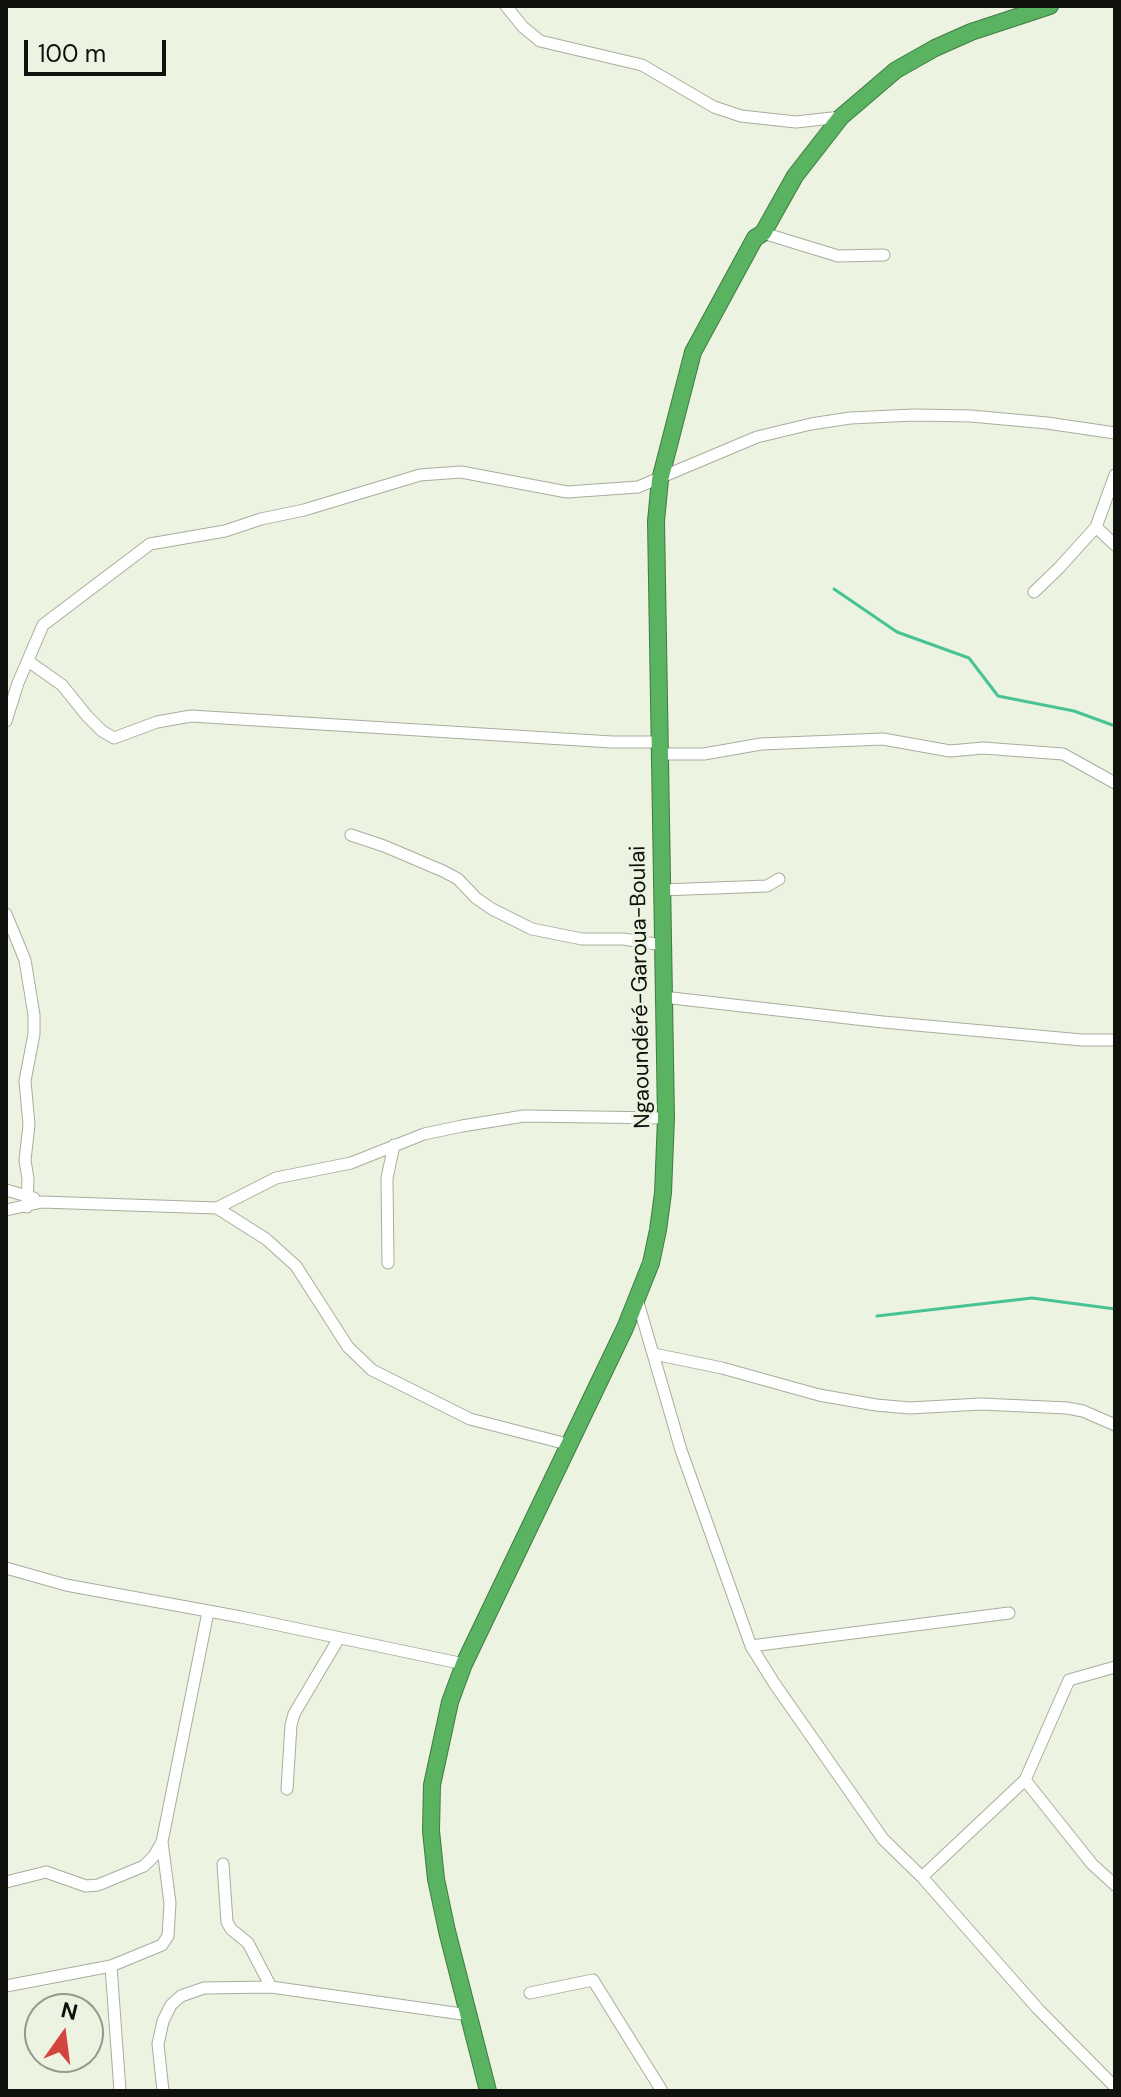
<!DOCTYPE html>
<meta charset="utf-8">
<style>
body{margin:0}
#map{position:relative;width:1121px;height:2097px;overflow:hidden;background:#ecf3e1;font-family:"DM Sans",sans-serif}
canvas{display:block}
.frame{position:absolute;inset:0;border:8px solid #0f120c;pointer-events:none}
.north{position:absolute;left:24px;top:1993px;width:80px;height:80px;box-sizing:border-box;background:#ecf3e1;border:2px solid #94998c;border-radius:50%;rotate:14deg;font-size:22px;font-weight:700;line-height:32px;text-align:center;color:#0f120c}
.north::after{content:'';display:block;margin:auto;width:28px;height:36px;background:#d2443d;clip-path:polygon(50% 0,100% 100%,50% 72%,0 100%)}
.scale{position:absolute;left:24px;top:40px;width:142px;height:36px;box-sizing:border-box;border:4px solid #0f120c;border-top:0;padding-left:10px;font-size:24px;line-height:28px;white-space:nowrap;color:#0f120c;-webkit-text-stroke:6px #ecf3e1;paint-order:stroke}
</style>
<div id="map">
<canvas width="1121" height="2097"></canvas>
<div class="frame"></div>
<div class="north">N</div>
<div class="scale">100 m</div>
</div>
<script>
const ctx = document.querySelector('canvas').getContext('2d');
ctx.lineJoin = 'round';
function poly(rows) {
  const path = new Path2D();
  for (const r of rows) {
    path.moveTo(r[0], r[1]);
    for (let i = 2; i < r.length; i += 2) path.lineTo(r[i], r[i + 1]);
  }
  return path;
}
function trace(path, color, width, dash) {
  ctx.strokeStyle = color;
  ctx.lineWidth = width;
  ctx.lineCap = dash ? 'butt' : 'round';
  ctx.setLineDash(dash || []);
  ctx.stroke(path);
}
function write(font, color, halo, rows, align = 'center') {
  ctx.font = font + ' "DM Sans",sans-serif';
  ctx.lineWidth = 6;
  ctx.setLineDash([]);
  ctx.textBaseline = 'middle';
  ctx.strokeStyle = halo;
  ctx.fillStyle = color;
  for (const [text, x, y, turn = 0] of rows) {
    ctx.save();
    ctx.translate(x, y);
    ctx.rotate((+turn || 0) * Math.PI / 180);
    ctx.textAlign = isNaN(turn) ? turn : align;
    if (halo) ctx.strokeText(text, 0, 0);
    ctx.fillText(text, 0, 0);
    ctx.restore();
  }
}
trace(poly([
 [834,589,897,632,969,658,998,696,1074,711,1115,726],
 [877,1316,1032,1298,1115,1309]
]), '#49c395', 3);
const minor = poly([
 [506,6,523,27,540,41,642,65,714,107,741,116,796,122,841,117],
 [763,233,838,256,884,255],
 [1096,527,1115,545],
 [1034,592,1059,568,1096,527,1115,475],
 [28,661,62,685,87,716,102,731,114,738,157,722,191,716,612,742,659,742],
 [6,721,18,683,43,625,150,544,225,531,261,519,304,510,420,475,461,472,567,492,638,487,757,437,811,424,850,418,914,415,971,416,1047,423,1115,433],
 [659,754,704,754,761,744,883,739,950,751,983,748,1063,754,1115,783],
 [351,835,384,846,443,871,458,879,476,898,492,909,532,929,582,939,623,939,663,945],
 [662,890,767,886,779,879],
 [6,914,25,960,34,1015,34,1034,25,1081,29,1125,25,1160,28,1179,27,1207],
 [663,997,883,1022,1082,1040,1115,1040],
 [6,1190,34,1198],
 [6,1210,42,1202,217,1208],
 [388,1263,387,1178,394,1145],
 [637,1299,681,1450,751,1646,774,1683,883,1839,922,1877,1038,2009,1115,2087],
 [654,1354,722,1368,819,1395,876,1405,910,1408,981,1404,1067,1408,1083,1411,1115,1425],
 [571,1445,470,1419,372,1370,348,1347,296,1266,266,1239,217,1208,276,1178,351,1163,424,1134,462,1126,524,1116,666,1118],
 [6,1568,66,1585,241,1617,464,1664],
 [751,1646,1009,1613],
 [1025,1780,1092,1864,1115,1885],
 [287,1789,291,1725,294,1714,339,1638],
 [922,1877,1025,1780,1069,1680,1115,1667],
 [6,1882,46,1872,86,1886,98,1885,144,1866,154,1856,162,1842],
 [6,1986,111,1966],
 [271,1987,469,2015],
 [530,1993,593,1980,662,2091],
 [120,2091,111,1966,162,1945,168,1936,170,1903,162,1842,208,1612],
 [163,2091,158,2044,163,2021,171,2005,181,1996,204,1988,271,1987,248,1943,231,1929,227,1922,223,1864]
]);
const highway = poly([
 [488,2091,447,1931,436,1879,431,1831,432,1785,450,1702,464,1664,625,1328,651,1263,658,1230,663,1193,666,1118,656,521,660,480,693,352,755,238,763,233,795,176,841,117,896,70,935,48,971,32,1050,6]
]);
trace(minor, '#a7ae9d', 13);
trace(highway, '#407b43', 18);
trace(minor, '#fff', 11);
trace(highway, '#5ab360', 16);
write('22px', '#0f120c', '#ecf3e1', [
 ["Ngaoundéré-Garoua-Boulai",641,987,-91]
]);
</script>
